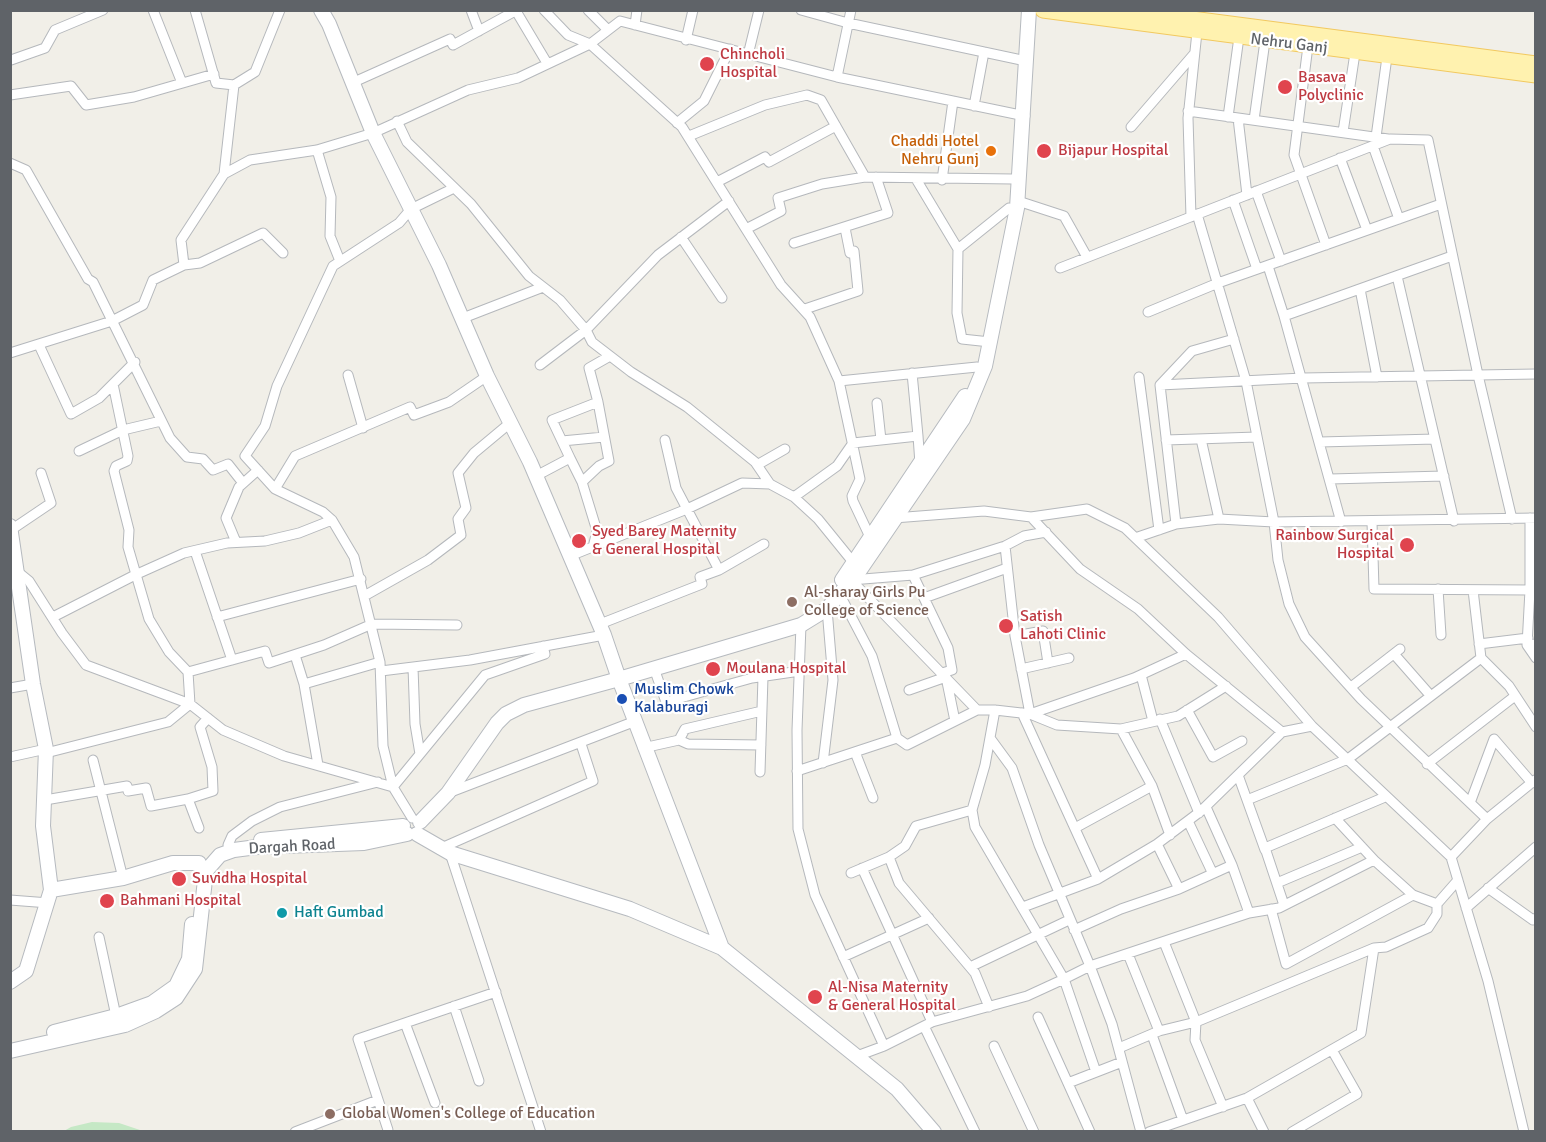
<!DOCTYPE html>
<style>
body{margin:0}
#map{position:relative;width:1546px;height:1142px;overflow:hidden;background:#f1efe8;font-family:Signika,sans-serif}
canvas{display:block}
.frame{position:absolute;inset:0;border:12px solid #5f6368;pointer-events:none}
</style>
<div id="map">
<canvas width="1546" height="1142"></canvas>
<div class="frame"></div>
</div>
<script>
const ctx = document.querySelector('canvas').getContext('2d');
ctx.lineJoin = 'round';
function fillPath(path, color) {
  ctx.fillStyle = color;
  ctx.fill(path, 'evenodd');
}
function poly(rows) {
  const path = new Path2D();
  for (const r of rows) {
    path.moveTo(r[0], r[1]);
    for (let i = 2; i < r.length; i += 2) path.lineTo(r[i], r[i + 1]);
  }
  return path;
}
function trace(path, color, width, dash) {
  ctx.strokeStyle = color;
  ctx.lineWidth = width;
  ctx.lineCap = dash ? 'butt' : 'round';
  ctx.setLineDash(dash || []);
  ctx.stroke(path);
}
function write(font, color, halo, rows, align = 'center') {
  ctx.font = font + ' Signika,sans-serif';
  ctx.lineWidth = 4.5;
  ctx.setLineDash([]);
  ctx.textBaseline = 'middle';
  ctx.strokeStyle = halo;
  ctx.fillStyle = color;
  for (const [text, x, y, turn = 0] of rows) {
    ctx.save();
    ctx.translate(x, y);
    ctx.rotate((+turn || 0) * Math.PI / 180);
    ctx.textAlign = isNaN(turn) ? turn : align;
    if (halo) ctx.strokeText(text, 0, 0);
    ctx.fillText(text, 0, 0);
    ctx.restore();
  }
}
fillPath(poly([
 [92,1122,119,1123,143,1131,64,1131,71,1127]
]), '#c5e8c5');
const street = poly([
 [153,10,182,83],
 [195,10,216,83,234,85],
 [471,10,479,31],
 [544,10,568,35,590,44,682,127,781,285,810,317,839,381,860,479,852,496,853,501,870,537],
 [588,10,608,30],
 [801,10,848,23,1026,61],
 [516,11,547,63],
 [635,25,637,10],
 [686,40,693,10],
 [1308,46,1294,155,1326,245],
 [748,55,759,10],
 [11,60,45,48,55,30,103,10],
 [837,77,851,10],
 [354,82,450,39,453,45,517,10],
 [10,95,71,86,86,105,134,97,214,74],
 [974,106,984,52],
 [1188,111,1388,139],
 [1228,117,1239,37],
 [1238,118,1247,195],
 [1254,120,1265,41],
 [397,121,407,142,471,204,529,276,560,300,586,330,658,255,729,201],
 [677,123,704,101,730,49],
 [1131,127,1194,54],
 [1343,132,1355,53],
 [689,136,765,105,807,95,821,100,865,177,1013,179],
 [1376,137,1387,57],
 [1373,146,1399,219],
 [317,150,331,197,330,236,340,261],
 [1340,158,1367,230],
 [10,163,26,170,88,279,93,282,170,438,187,457,203,459,213,470,228,464,243,483],
 [224,174,250,160,317,150,373,133,468,90,518,78,590,44,620,21,837,77,1025,116],
 [916,179,958,249,1009,208],
 [942,180,953,101],
 [717,182,765,157,769,162,836,126],
 [1256,191,1281,261],
 [1233,200,1257,269],
 [1018,201,1064,216,1087,257],
 [1197,214,1246,381,1274,522,1278,560,1289,604,1305,637,1361,699,1487,819],
 [1191,217,1188,118,1197,32],
 [746,229,781,211,778,198,822,184,865,177],
 [681,237,722,298],
 [794,243,888,213,876,177],
 [958,249,957,313,962,339,990,342],
 [184,265,200,263,263,233,283,253],
 [1268,266,1284,316],
 [1060,268,1390,139,1428,140,1478,375,1512,519],
 [1397,276,1454,521],
 [1360,289,1377,377],
 [805,309,858,291,854,251,850,253,845,228],
 [1148,312,1218,283,1441,204],
 [463,318,543,287],
 [39,345,71,414,99,398,135,362],
 [10,353,112,321,143,305,153,280,184,265,181,240,224,174,234,85,255,72,280,10],
 [540,365,586,330,592,342,631,372,687,407,755,462,770,484,794,497,837,466,853,443,918,436,920,464],
 [912,373,918,436],
 [348,375,363,428],
 [1139,377,1159,530],
 [839,381,977,367],
 [1160,385,1192,351,1234,339],
 [877,403,881,440],
 [1201,439,1219,519],
 [665,440,676,488,719,570,764,544],
 [1166,440,1257,437],
 [562,441,604,437],
 [1320,442,1435,439],
 [79,451,123,430,161,421],
 [570,458,552,420,598,402],
 [757,465,785,449],
 [536,476,570,458,582,482,599,466,609,461,598,402,589,368,610,356],
 [1330,479,1444,476],
 [582,482,597,531,593,547],
 [275,489,295,456,410,407,414,415,449,402,487,376],
 [794,497,818,519,857,567],
 [1031,517,1087,509,1125,528,1218,617,1312,726],
 [894,518,984,511,1031,517,1080,569,1138,609,1186,654,1282,732,1312,726,1451,857,1488,981,1524,1132],
 [1341,522,1284,316,1452,256],
 [1372,522,1374,589,1530,590,1530,518],
 [1176,524,1160,385,1303,378,1536,374],
 [11,530,51,503,41,473],
 [1138,537,1176,524,1219,519,1274,522,1536,518],
 [236,542,226,518,239,487,258,470],
 [1005,546,1015,636,1030,714,1057,725,1121,729,1178,716,1226,686],
 [195,551,232,660],
 [570,556,687,509,742,483,770,484],
 [18,572,29,581,62,633,86,665,190,704,223,730,284,756,393,787,412,818],
 [913,575,1005,546,1024,536,1046,532],
 [851,580,913,575,948,648,952,670,942,673],
 [1438,589,1441,635],
 [1473,590,1481,658,1509,686,1536,727],
 [1530,590,1527,645,1536,644],
 [366,595,428,560,461,535,458,519,466,508,458,473,474,453,510,423],
 [840,595,872,656,897,738],
 [924,598,1007,568],
 [53,617,135,575,184,553,227,543,265,541,299,533,332,520],
 [217,617,361,579],
 [600,624,702,584,700,577,719,570],
 [801,625,797,730,798,829,815,895,884,1046,857,1056],
 [1015,636,1043,631,1048,663],
 [1479,644,1528,638],
 [1527,645,1536,658],
 [1394,654,1430,695],
 [295,655,304,684,380,662],
 [413,667,415,724,420,754],
 [1021,669,1069,658],
 [381,671,470,660,604,635],
 [655,671,666,702,752,678,800,671],
 [188,672,265,651,269,663,324,645,372,624,457,625],
 [1141,675,1153,721],
 [304,684,318,765],
 [1351,687,1400,649],
 [10,688,33,684],
 [909,690,946,677,955,721],
 [995,710,1030,714,1134,678,1186,654],
 [1187,710,1213,757,1242,741],
 [1022,713,1098,879],
 [1160,719,1199,813],
 [1121,729,1152,786],
 [990,738,1012,768,1039,845,1090,966,1064,979,1096,1072],
 [679,740,685,729,762,711],
 [643,748,679,740,688,744,761,745],
 [855,752,873,798],
 [46,753,168,722,190,704,188,672,169,652,149,619,128,547,129,530,114,471,116,466,127,461,128,456,113,384],
 [10,757,46,749],
 [93,760,123,878],
 [823,763,833,680,827,609],
 [1427,764,1515,696],
 [797,771,897,738,907,745,977,710,851,580],
 [760,772,763,677],
 [1238,775,1265,850],
 [393,787,383,746,380,662,354,557,332,520,323,512,275,489,245,456,265,426,277,386,333,266,399,223,411,209,454,188],
 [393,787,485,675,545,654,543,646],
 [448,793,633,722],
 [45,800,127,786,128,791,146,788,151,806,188,799],
 [1247,800,1348,759,1481,658],
 [1470,803,1494,739,1532,783],
 [1206,807,1232,865],
 [972,810,916,826,905,846,889,857,899,883,975,973,989,1007],
 [1335,818,1374,860],
 [1188,821,1212,872],
 [199,828,188,799,213,791,212,767,200,727,208,718],
 [1075,828,1152,786,1170,835],
 [1157,844,1179,889,1232,865,1249,913],
 [228,845,232,836,252,821,280,807,378,782],
 [439,849,593,781,581,744],
 [450,853,541,1132],
 [1451,857,1487,819,1535,780],
 [862,868,932,1022],
 [851,873,889,857],
 [1277,883,1362,847],
 [1488,888,1533,920,1536,918],
 [10,900,49,903],
 [1284,905,1265,848,1385,797],
 [1023,907,1098,879,1157,844,1201,811,1282,732],
 [1466,908,1536,847],
 [1271,909,1286,964,1413,895],
 [1074,930,1121,909,1179,889],
 [99,937,116,1016],
 [1164,942,1196,1022,1195,1040,1223,1107],
 [843,957,929,918],
 [970,967,1069,920],
 [454,1006,479,1081],
 [1038,1017,1090,1132],
 [405,1023,435,1103],
 [924,1026,975,1132],
 [1159,1031,1196,1022,1374,948,1386,947,1428,928,1437,914,1437,904],
 [1152,1035,1183,1120],
 [884,1046,932,1022,1027,996,1064,979,975,827,972,810,985,765,995,710,977,710],
 [994,1046,1034,1132],
 [1119,1048,1159,1031,1128,954],
 [1068,1083,1122,1062],
 [1247,1098,1264,1132],
 [388,1130,358,1039,496,992],
 [295,1132,378,1100],
 [1141,1132,1112,1024,1090,966,1249,913,1279,908,1374,860,1413,895,1437,904,1458,880],
 [1149,1132,1247,1098,1361,1033,1374,948],
 [1292,1132,1357,1094,1332,1050]
]);
const secondary = poly([
 [321,10,329,24,373,133,439,265,487,376,530,462,604,635,619,679,524,705,506,714,497,723,448,793,420,822],
 [10,526,33,684,46,749,43,826,51,890,26,971,10,982],
 [842,580,965,396],
 [417,834,450,853,630,909,722,948,897,1089,934,1132],
 [261,840,403,826],
 [51,890,123,878,173,863,199,863],
 [722,948,619,679,801,625,827,609,860,570,963,419,985,366,1017,208,1029,10],
 [54,1032,116,1016,152,1003,176,986,189,959,192,924],
 [10,1051,125,1025,156,1011,176,998,195,969,206,871,220,855,234,850,257,847,364,843,407,834]
]);
const primary = poly([
 [1043,10,1536,75],
 [1123,10,1536,64]
]);
trace(street, '#b5b8bc', 11);
trace(secondary, '#b6babf', 16);
trace(primary, '#f2c960', 17);
trace(street, '#fff', 9);
trace(secondary, '#fff', 14);
trace(primary, '#fff2af', 15);
for (const [x, y, r, color] of [
 [707,64,8,"#e0444e"],
 [1285,87,8,"#e0444e"],
 [991,151,6,"#e8710a"],
 [1044,151,8,"#e0444e"],
 [579,541,8,"#e0444e"],
 [1407,545,8,"#e0444e"],
 [792,602,6,"#8d6e63"],
 [1006,626,8,"#e0444e"],
 [713,669,8,"#e0444e"],
 [622,699,6,"#1a4fb4"],
 [179,879,8,"#e0444e"],
 [107,901,8,"#e0444e"],
 [282,913,6,"#0f9aa8"],
 [815,997,8,"#e0444e"],
 [330,1114,6,"#8d6e63"]
]) {
  const dot = new Path2D();
  dot.arc(x, y, r, 0, 2 * Math.PI);
  ctx.fillStyle = color;
  ctx.fill(dot);
  trace(dot, '#fff', 2);
}
write('16px', '#5f6368', '#fff', [
 ["Nehru Ganj",1289,44,7],
 ["Dargah Road",292,847,-3]
]);
write('16px', '#be3a42', '#fff', [
 ["Chincholi",720,55],
 ["Hospital",720,73],
 ["Basava",1298,78],
 ["Polyclinic",1298,96],
 ["Bijapur Hospital",1058,151],
 ["Syed Barey Maternity",592,532],
 ["& General Hospital",592,550],
 ["Rainbow Surgical",1394,536,"right"],
 ["Hospital",1394,554,"right"],
 ["Satish",1020,617],
 ["Lahoti Clinic",1020,635],
 ["Moulana Hospital",726,669],
 ["Suvidha Hospital",192,879],
 ["Bahmani Hospital",120,901],
 ["Al-Nisa Maternity",828,988],
 ["& General Hospital",828,1006]
], 'left');
write('16px', '#c56008', '#fff', [
 ["Chaddi Hotel",979,142],
 ["Nehru Gunj",979,160]
], 'right');
write('16px', '#785e54', '#fff', [
 ["Al-sharay Girls Pu",804,593],
 ["College of Science",804,611],
 ["Global Women's College of Education",342,1114]
], 'left');
write('16px', '#164399', '#fff', [
 ["Muslim Chowk",634,690],
 ["Kalaburagi",634,708]
], 'left');
write('16px', '#0d838f', '#fff', [
 ["Haft Gumbad",294,913]
], 'left');
</script>
